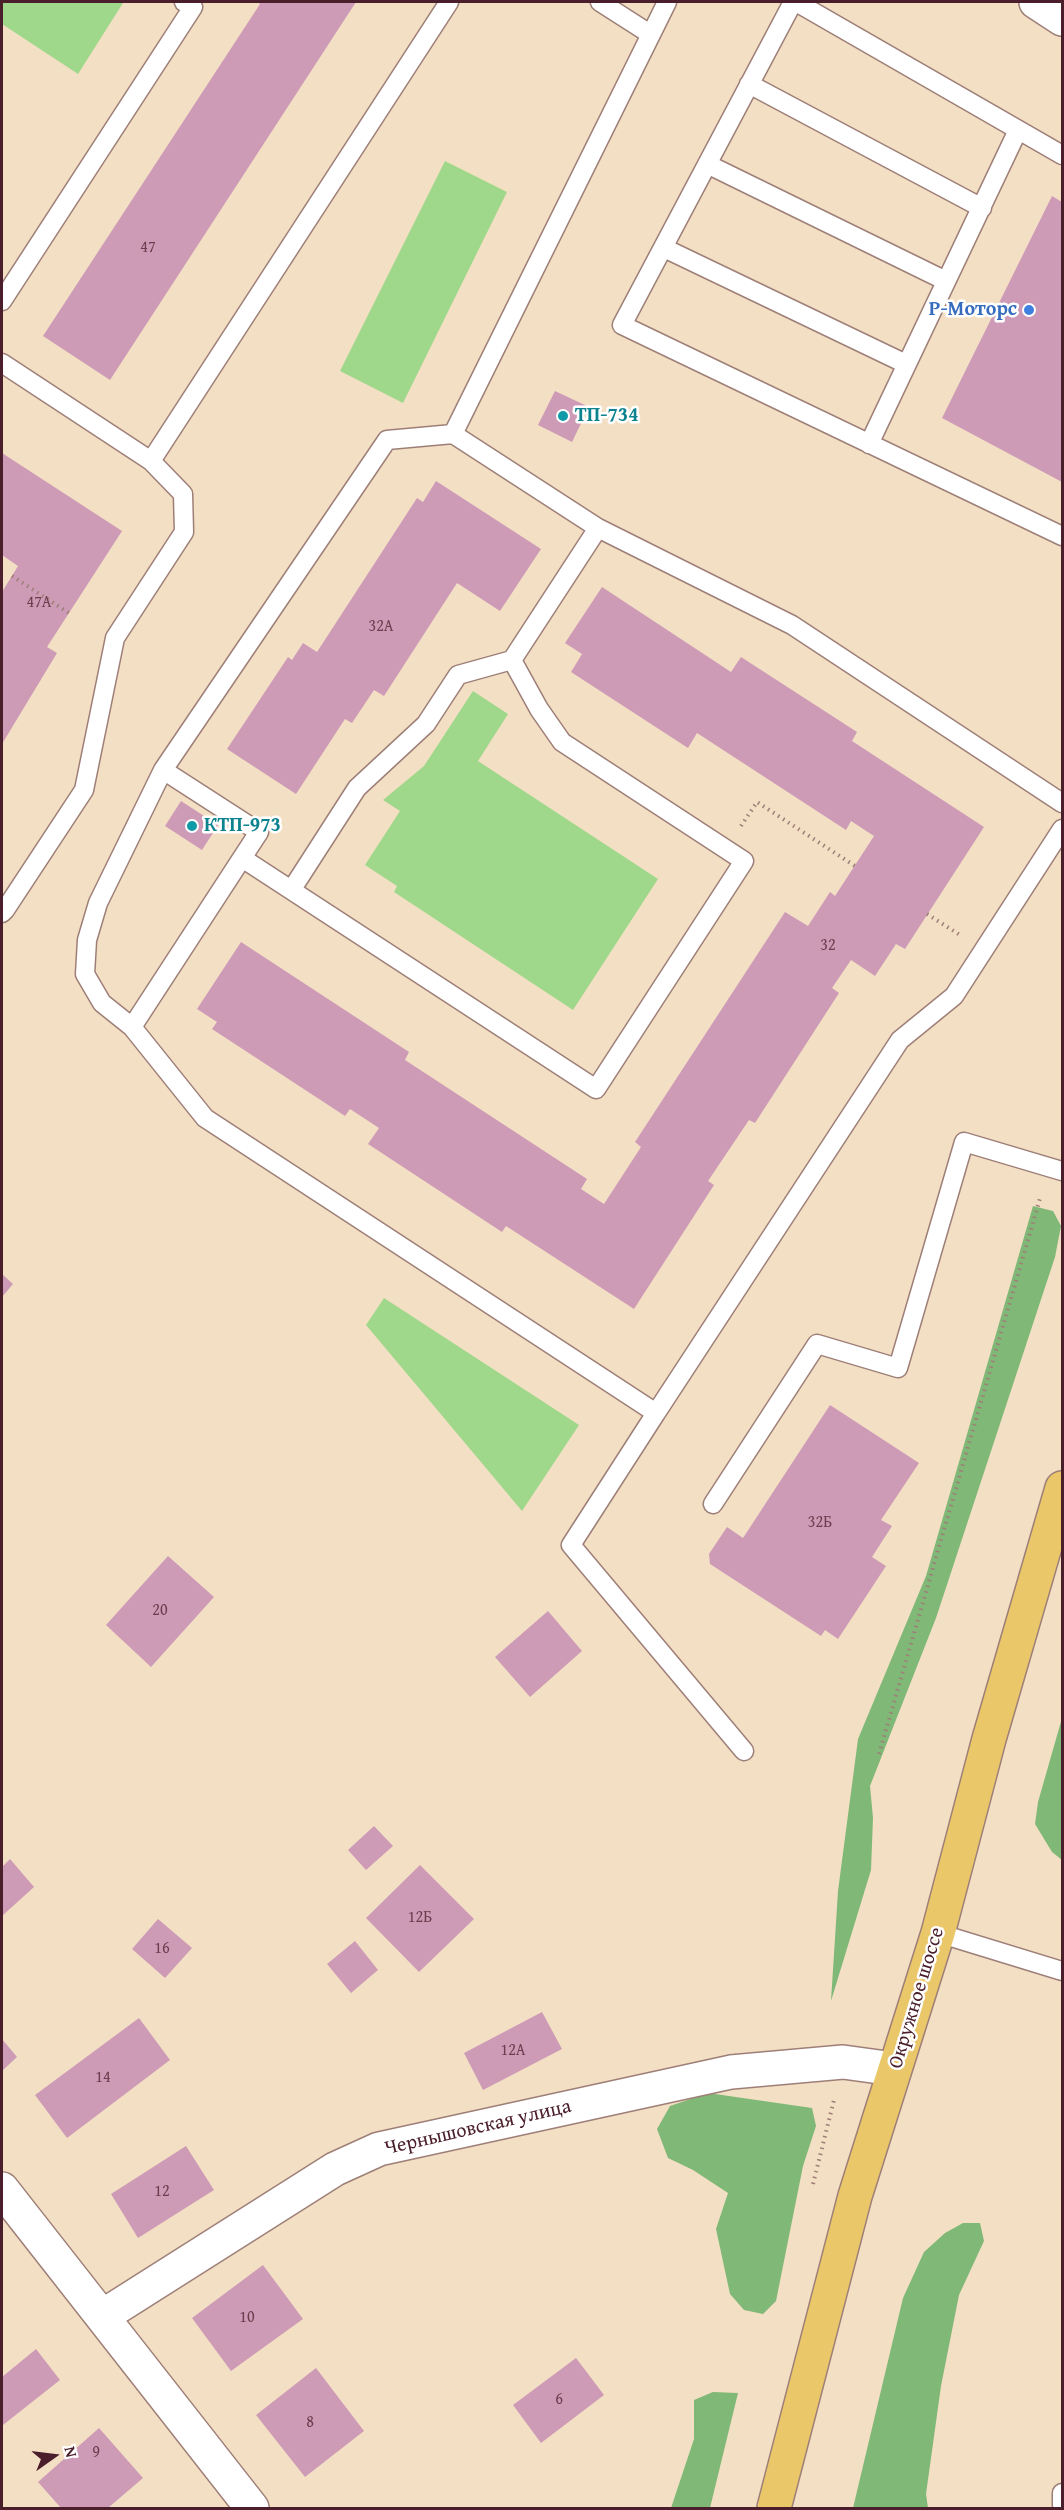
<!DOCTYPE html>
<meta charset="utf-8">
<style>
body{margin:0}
#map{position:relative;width:1064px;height:2510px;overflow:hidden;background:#f3dfc4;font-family:"Gentium Book Plus",serif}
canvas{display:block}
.frame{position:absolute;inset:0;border:3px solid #4a1f2b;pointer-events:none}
.north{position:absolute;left:24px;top:2426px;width:60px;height:60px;-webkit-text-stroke:4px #fff;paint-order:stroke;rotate:76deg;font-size:16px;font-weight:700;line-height:24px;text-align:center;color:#4a1f2b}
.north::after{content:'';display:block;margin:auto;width:21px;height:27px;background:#4a1f2b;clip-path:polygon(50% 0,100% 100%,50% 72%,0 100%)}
</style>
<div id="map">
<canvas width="1064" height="2510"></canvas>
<div class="frame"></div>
<div class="north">N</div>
</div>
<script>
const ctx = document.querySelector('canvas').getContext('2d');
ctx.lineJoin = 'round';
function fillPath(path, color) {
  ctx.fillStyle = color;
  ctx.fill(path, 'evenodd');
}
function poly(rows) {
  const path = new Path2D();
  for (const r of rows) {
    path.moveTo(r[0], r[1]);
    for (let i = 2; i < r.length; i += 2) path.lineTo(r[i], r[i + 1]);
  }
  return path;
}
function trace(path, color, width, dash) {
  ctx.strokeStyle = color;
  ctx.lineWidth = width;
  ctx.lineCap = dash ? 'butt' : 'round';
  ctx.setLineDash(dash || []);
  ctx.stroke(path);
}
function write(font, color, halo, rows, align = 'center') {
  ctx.font = font + ' "Gentium Book Plus",serif';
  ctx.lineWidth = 5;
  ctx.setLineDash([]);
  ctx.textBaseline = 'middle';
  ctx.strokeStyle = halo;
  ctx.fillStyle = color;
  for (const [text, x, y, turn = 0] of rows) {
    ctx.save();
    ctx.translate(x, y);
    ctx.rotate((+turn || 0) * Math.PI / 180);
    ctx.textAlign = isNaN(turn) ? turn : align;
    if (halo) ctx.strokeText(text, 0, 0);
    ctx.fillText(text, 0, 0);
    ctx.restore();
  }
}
fillPath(poly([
 [2,2,121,2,123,3,78,74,2,24],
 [445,161,507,192,403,403,340,371],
 [473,691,508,714,478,761,658,879,573,1010,394,892,397,886,365,865,400,811,383,800,424,766],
 [384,1298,579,1425,522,1511,366,1325]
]), '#a0d88b');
fillPath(poly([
 [1033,1206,1053,1211,1061,1226,1055,1257,936,1618,870,1786,873,1818,871,1870,831,2001,838,1891,858,1739,926,1576],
 [1062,1718,1062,1860,1052,1852,1035,1824,1038,1802],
 [708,2093,812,2108,816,2126,803,2166,776,2301,763,2314,744,2310,730,2294,716,2229,728,2193,693,2170,668,2158,657,2129,670,2106],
 [963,2223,980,2223,984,2241,959,2295,941,2386,926,2494,928,2508,853,2508,903,2298,924,2252,945,2233],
 [713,2392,738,2393,710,2508,671,2508,694,2439,694,2400]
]), '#80b877');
fillPath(poly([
 [257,2,356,2,110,380,43,336,260,4],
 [1052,196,1062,202,1062,482,942,418],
 [555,391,589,407,572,442,538,425],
 [2,453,122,531,47,647,57,653,2,744,2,592,18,566,2,555],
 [436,481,541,549,500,611,457,583,384,696,374,690,352,723,345,719,296,794,227,749,288,657,292,660,303,643,317,652,417,498,423,502],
 [602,587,731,672,741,657,857,732,852,741,984,827,905,949,896,944,875,976,851,960,832,988,839,993,755,1123,749,1120,708,1181,714,1185,634,1309,506,1226,502,1232,368,1144,379,1128,350,1109,345,1116,212,1029,217,1022,197,1009,241,942,409,1052,405,1060,587,1179,581,1189,604,1204,641,1147,635,1142,785,912,808,926,830,892,835,896,874,836,851,821,846,830,697,733,688,748,571,672,582,654,565,643],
 [181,801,218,825,202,850,165,826],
 [2,1274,13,1284,2,1297],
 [830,1405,919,1463,881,1520,892,1526,872,1557,886,1566,838,1639,825,1630,821,1636,710,1564,709,1554,727,1527,743,1538],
 [168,1556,214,1597,151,1667,106,1625],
 [548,1611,582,1651,530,1697,495,1657],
 [374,1826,393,1846,366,1870,348,1850],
 [10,1859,34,1887,2,1916,2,1867],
 [420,1865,474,1919,419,1972,366,1918],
 [158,1919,192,1948,165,1978,132,1949],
 [355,1941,378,1970,351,1993,327,1964],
 [542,2012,562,2049,483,2090,464,2053],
 [139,2018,170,2060,67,2138,35,2095],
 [2,2039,17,2057,2,2071],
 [186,2146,214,2190,138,2238,111,2194],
 [263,2265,303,2319,231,2371,192,2318],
 [36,2349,60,2380,3,2425,2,2377],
 [576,2358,604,2395,541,2443,513,2405],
 [316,2368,364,2431,305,2477,256,2415],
 [99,2428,143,2478,108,2508,61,2508,38,2482]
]), '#ce9bb7');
const lane = poly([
 [600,2,650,34],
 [793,2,622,325,1062,536],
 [796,2,1062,155],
 [749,84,982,208],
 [707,164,946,281],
 [664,248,906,364],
 [2,301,193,7,184,2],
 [2,363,151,461,183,494,184,532,115,638,84,790,5,910,2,913],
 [453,434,667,2],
 [869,444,1018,130],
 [151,461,449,2],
 [163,770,259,832,242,858],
 [1062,803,792,625,598,528,453,434,387,440,163,770,98,903,87,940,85,974,102,1003,132,1027,205,1118,656,1413,900,1040,954,996,1062,829],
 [292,889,357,788,426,724,458,675,512,660,598,528],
 [132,1027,242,858,596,1089,744,861,562,742,539,709,512,660],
 [656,1413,571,1545,744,1751],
 [713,1504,817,1344,898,1368,964,1142,1062,1171],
 [938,1933,1062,1971],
 [1062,2493,1062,2505]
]);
const street = poly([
 [1036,2,1062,19],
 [2,2189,252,2508],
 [103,2316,335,2169,379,2149,731,2072,843,2062,894,2069]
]);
const primary = poly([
 [774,2508,855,2196,938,1933,989,1739,1062,1488]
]);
trace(lane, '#9e7f78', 21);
trace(street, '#9e7f78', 36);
trace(primary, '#9e7f78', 36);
trace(poly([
 [12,576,69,613],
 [741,826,757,802,855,866],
 [927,914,960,935],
 [879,1754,1041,1195],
 [813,2184,834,2100]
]), '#9e7f78', 4, [1.5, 4.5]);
trace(lane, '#fff', 18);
trace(street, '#fff', 33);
trace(primary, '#eac769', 33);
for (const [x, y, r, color] of [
 [1029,310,6,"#3f7fe0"],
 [563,416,6,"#0f9aa8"],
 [192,826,6,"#0f9aa8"]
]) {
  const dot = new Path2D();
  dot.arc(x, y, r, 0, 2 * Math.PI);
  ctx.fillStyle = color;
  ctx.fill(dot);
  trace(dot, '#fff', 2);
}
write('16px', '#6b3e4e', null, [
 ["47",148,248],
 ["47А",39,603],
 ["32А",381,627],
 ["32",828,946],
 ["32Б",820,1523],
 ["20",160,1611],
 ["12Б",420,1918],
 ["16",162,1949],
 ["12А",513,2051],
 ["14",103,2078],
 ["12",162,2192],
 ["10",247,2318],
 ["6",559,2400],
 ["8",310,2423],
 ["9",96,2453]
]);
write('bold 20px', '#366cbe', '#fff', [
 ["Р-Моторс",1017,310]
], 'right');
write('bold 20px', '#0d838f', '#fff', [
 ["ТП-734",575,416],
 ["КТП-973",204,826]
], 'left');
write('20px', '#4a1f2b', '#fff', [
 ["Окружное шоссе",917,1998,-73],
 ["Чернышовская улица",478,2128,-13]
]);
</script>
